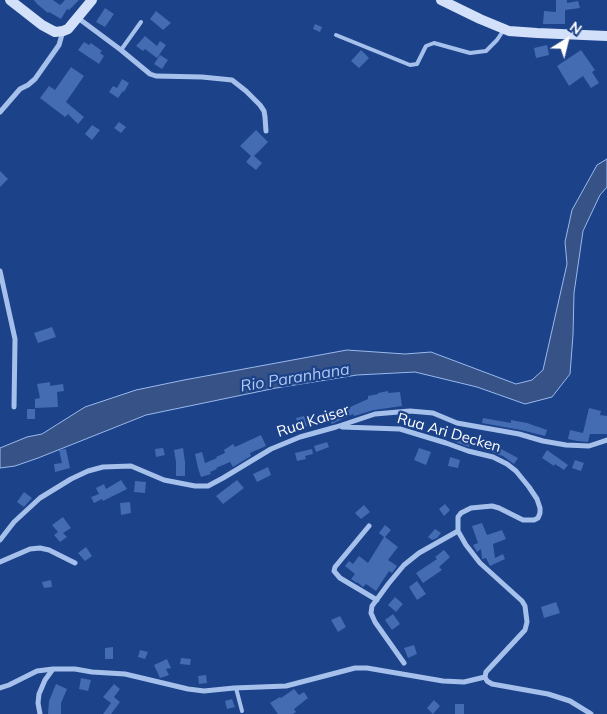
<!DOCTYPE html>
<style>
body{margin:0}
#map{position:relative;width:607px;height:714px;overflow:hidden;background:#1c4289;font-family:Mulish,sans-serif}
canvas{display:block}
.north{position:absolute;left:542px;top:15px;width:50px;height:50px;-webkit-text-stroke:4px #1c4289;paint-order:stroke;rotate:36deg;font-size:14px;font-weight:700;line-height:20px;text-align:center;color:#fff}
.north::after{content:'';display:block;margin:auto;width:18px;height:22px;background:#fff;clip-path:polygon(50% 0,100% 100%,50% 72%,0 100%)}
</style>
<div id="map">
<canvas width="607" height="714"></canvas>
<div class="north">N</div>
</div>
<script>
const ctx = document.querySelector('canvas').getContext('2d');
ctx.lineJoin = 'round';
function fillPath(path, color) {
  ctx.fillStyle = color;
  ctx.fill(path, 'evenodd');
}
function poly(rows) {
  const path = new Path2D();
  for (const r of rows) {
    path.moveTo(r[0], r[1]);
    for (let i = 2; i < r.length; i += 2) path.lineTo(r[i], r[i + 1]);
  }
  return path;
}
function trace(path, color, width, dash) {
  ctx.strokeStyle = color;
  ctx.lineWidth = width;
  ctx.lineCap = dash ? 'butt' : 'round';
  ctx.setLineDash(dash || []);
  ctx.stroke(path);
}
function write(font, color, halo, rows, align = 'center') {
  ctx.font = font + ' Mulish,sans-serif';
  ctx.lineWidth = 4.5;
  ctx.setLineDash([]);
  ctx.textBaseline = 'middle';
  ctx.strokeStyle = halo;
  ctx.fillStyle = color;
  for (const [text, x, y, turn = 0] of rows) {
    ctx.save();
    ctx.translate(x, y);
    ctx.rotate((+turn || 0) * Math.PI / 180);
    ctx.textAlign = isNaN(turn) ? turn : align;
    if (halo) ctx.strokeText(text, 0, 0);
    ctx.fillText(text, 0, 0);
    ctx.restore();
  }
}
const water = poly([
 [607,159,607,187,600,195,583,231,574,293,573,335,570,374,552,397,525,404,477,387,415,372,357,375,276,388,146,415,38,458,15,466,0,468,0,448,27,437,42,434,85,407,136,390,184,380,347,350,405,354,431,352,516,384,532,380,543,370,567,264,565,242,572,210,597,165,607,159]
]);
fillPath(water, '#365286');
trace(water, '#9ab9ee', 1);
fillPath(poly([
 [34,0,53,0,60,5,65,0,79,0,69,10,67,9,61,19,49,12,48,13,37,4],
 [556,0,567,0,567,3,578,1,580,8,565,10,565,24,543,24,544,11,556,12],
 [105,8,114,14,105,27,96,22],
 [156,11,171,23,163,30,150,19],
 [315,24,322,27,320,32,313,29],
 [145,36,157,46,160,41,166,45,157,58,145,49,143,51,136,46],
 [84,42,89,45,91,43,102,51,100,53,104,56,99,64,78,50],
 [547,45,549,55,536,58,534,48],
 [361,50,369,58,359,68,351,61],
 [581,50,595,70,592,72,599,83,591,88,583,76,569,86,557,66],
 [160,55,168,60,162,69,154,64],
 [71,67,84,76,66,102,84,117,78,124,68,114,65,117,40,98,49,86,55,90],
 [122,79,129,83,124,92,123,91,118,98,109,92,113,86,117,88],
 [119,122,126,127,121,133,114,128],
 [92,125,100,130,92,140,85,134],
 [256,130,268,142,254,156,262,163,256,170,246,162,251,156,240,146],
 [0,171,8,179,0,187],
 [52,327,56,337,38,343,34,333],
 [50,382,50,386,63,384,64,391,57,392,58,407,35,408,35,399,40,398,37,384],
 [388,391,388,393,400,392,402,406,374,410,354,416,353,414,332,424,328,417,368,399,368,396,378,394,378,393],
 [589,408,601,411,600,415,607,416,607,434,590,434,588,442,577,441,568,439,570,430,583,433],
 [27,409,35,409,35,419,27,419],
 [304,416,307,426,299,428,296,418],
 [483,418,511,423,511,420,527,423,547,430,545,436,521,430,482,423],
 [261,435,266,446,250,453,251,456,233,467,230,462,216,468,217,469,210,472,211,474,201,477,198,468,195,454,202,452,205,463,217,458,216,457,225,453,224,450,233,444,235,447],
 [451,435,471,442,469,447,450,440],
 [327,442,329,447,316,452,314,446],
 [488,443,501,447,501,449,518,458,514,464,503,456,485,450],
 [163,448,165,455,156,457,155,449],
 [183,448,185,462,185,476,176,476,176,462,174,450],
 [419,448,431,452,426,465,414,460],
 [66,449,70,468,55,472,54,464,62,463,59,450],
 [312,449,313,454,305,456,306,459,297,461,295,453],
 [547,450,568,465,564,470,555,464,554,466,542,458],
 [450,457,460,460,458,468,448,466],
 [575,460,584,463,581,471,572,468],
 [268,467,271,475,257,482,253,474],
 [121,480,127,489,103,501,102,499,94,503,91,497,99,494,96,488,104,484,106,489],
 [237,480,244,488,223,504,216,496],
 [135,481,146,482,145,493,134,492],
 [24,492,32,498,24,507,17,502],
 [130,502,131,513,121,515,120,503],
 [445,504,450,510,444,516,439,509],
 [364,505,370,512,361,519,355,513],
 [63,517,71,528,63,533,67,537,60,542,54,535,58,532,52,525],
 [482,523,487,535,502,530,506,539,493,544,495,558,503,554,505,559,490,566,486,558,482,559,481,549,477,552,473,545,478,543,472,526],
 [385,525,391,530,385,537,398,547,388,560,397,566,392,573,389,571,376,591,366,584,363,587,357,582,357,583,351,579,355,574,345,566,349,561,353,564,359,556,368,563,384,537,379,533],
 [435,529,441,533,437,538,432,540,428,537],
 [86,547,92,556,85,561,78,553],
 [444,550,450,557,439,567,442,570,423,583,416,573,437,559,435,557],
 [51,580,52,587,44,588,42,582],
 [417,581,426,594,417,600,409,587],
 [395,597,403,604,396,612,388,605],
 [556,602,560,613,544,618,541,607],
 [393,614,400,624,392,630,385,620],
 [340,616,346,627,338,632,331,620],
 [414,645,417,654,408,658,404,648],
 [113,647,113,659,105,659,105,648],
 [140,650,148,652,145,659,138,657],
 [181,658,191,659,190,665,180,664],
 [167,659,171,668,166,669,169,675,160,678,154,665],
 [206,675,207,683,199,684,198,676],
 [81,678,91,680,88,691,79,689],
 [56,684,67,689,61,703,61,714,48,714,49,701],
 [114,684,120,689,114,697,120,702,111,714,103,714,111,703,103,697],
 [294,689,299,695,304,692,308,698,294,709,296,712,293,714,278,714,270,703,280,697,281,698],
 [232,699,235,707,227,709,225,701],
 [434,700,440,706,433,714,427,708],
 [455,704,464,704,464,714,455,714]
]), '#446cb2');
trace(poly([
 [336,35,410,65,417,64,426,46,434,43,470,53,486,51,497,40,503,31],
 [121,50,141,22],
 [236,688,242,711]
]), '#a6c0ec', 4);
trace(poly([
 [78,18,121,50,150,74,156,76,202,77,232,80,246,91,260,105,264,111,265,117,266,131],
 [0,112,20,89,28,85,35,79,59,45,63,31],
 [0,271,15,339,14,407],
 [342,427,400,429,446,443,468,451,493,457,507,464,516,471,529,487,537,499,540,508,540,513,538,518,534,520,523,520,499,508,492,506,471,508,461,513,458,517,458,531,466,545,480,563,522,601,525,606,527,622,525,630,486,672,485,677,487,681,492,684,548,694,570,701,591,714],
 [369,526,335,567,334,571,340,578,377,600],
 [0,540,14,522,40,498,71,479,88,471,103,467,131,466,164,480,195,486,208,486,223,478,271,449,300,437,336,427,375,414,410,411,433,413,457,423,519,434,543,441,566,445,589,446,607,440],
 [0,562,30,549,40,548,49,550,75,563],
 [404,663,375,622,371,613,372,606,389,583,404,565,419,553,458,531],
 [0,688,9,685,37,671,53,669],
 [40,714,38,703,39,694,45,680,53,669,75,669,92,672,125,674,188,689,204,691,234,688,286,686,355,668,367,668,443,681,464,682,485,677]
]), '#a6c0ec', 5);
trace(poly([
 [10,0,42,25,55,32,63,31,68,29,92,0],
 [441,0,480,19,509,31,537,33,607,36]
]), '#d2e0f9', 10);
write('15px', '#fff', '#1c4289', [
 ["Rua Kaiser",313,421,-18],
 ["Rua Ari Decken",449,433,16]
]);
write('italic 16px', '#b2caf3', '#1c4289', [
 ["Rio Paranhana",295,378,-9]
]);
</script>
